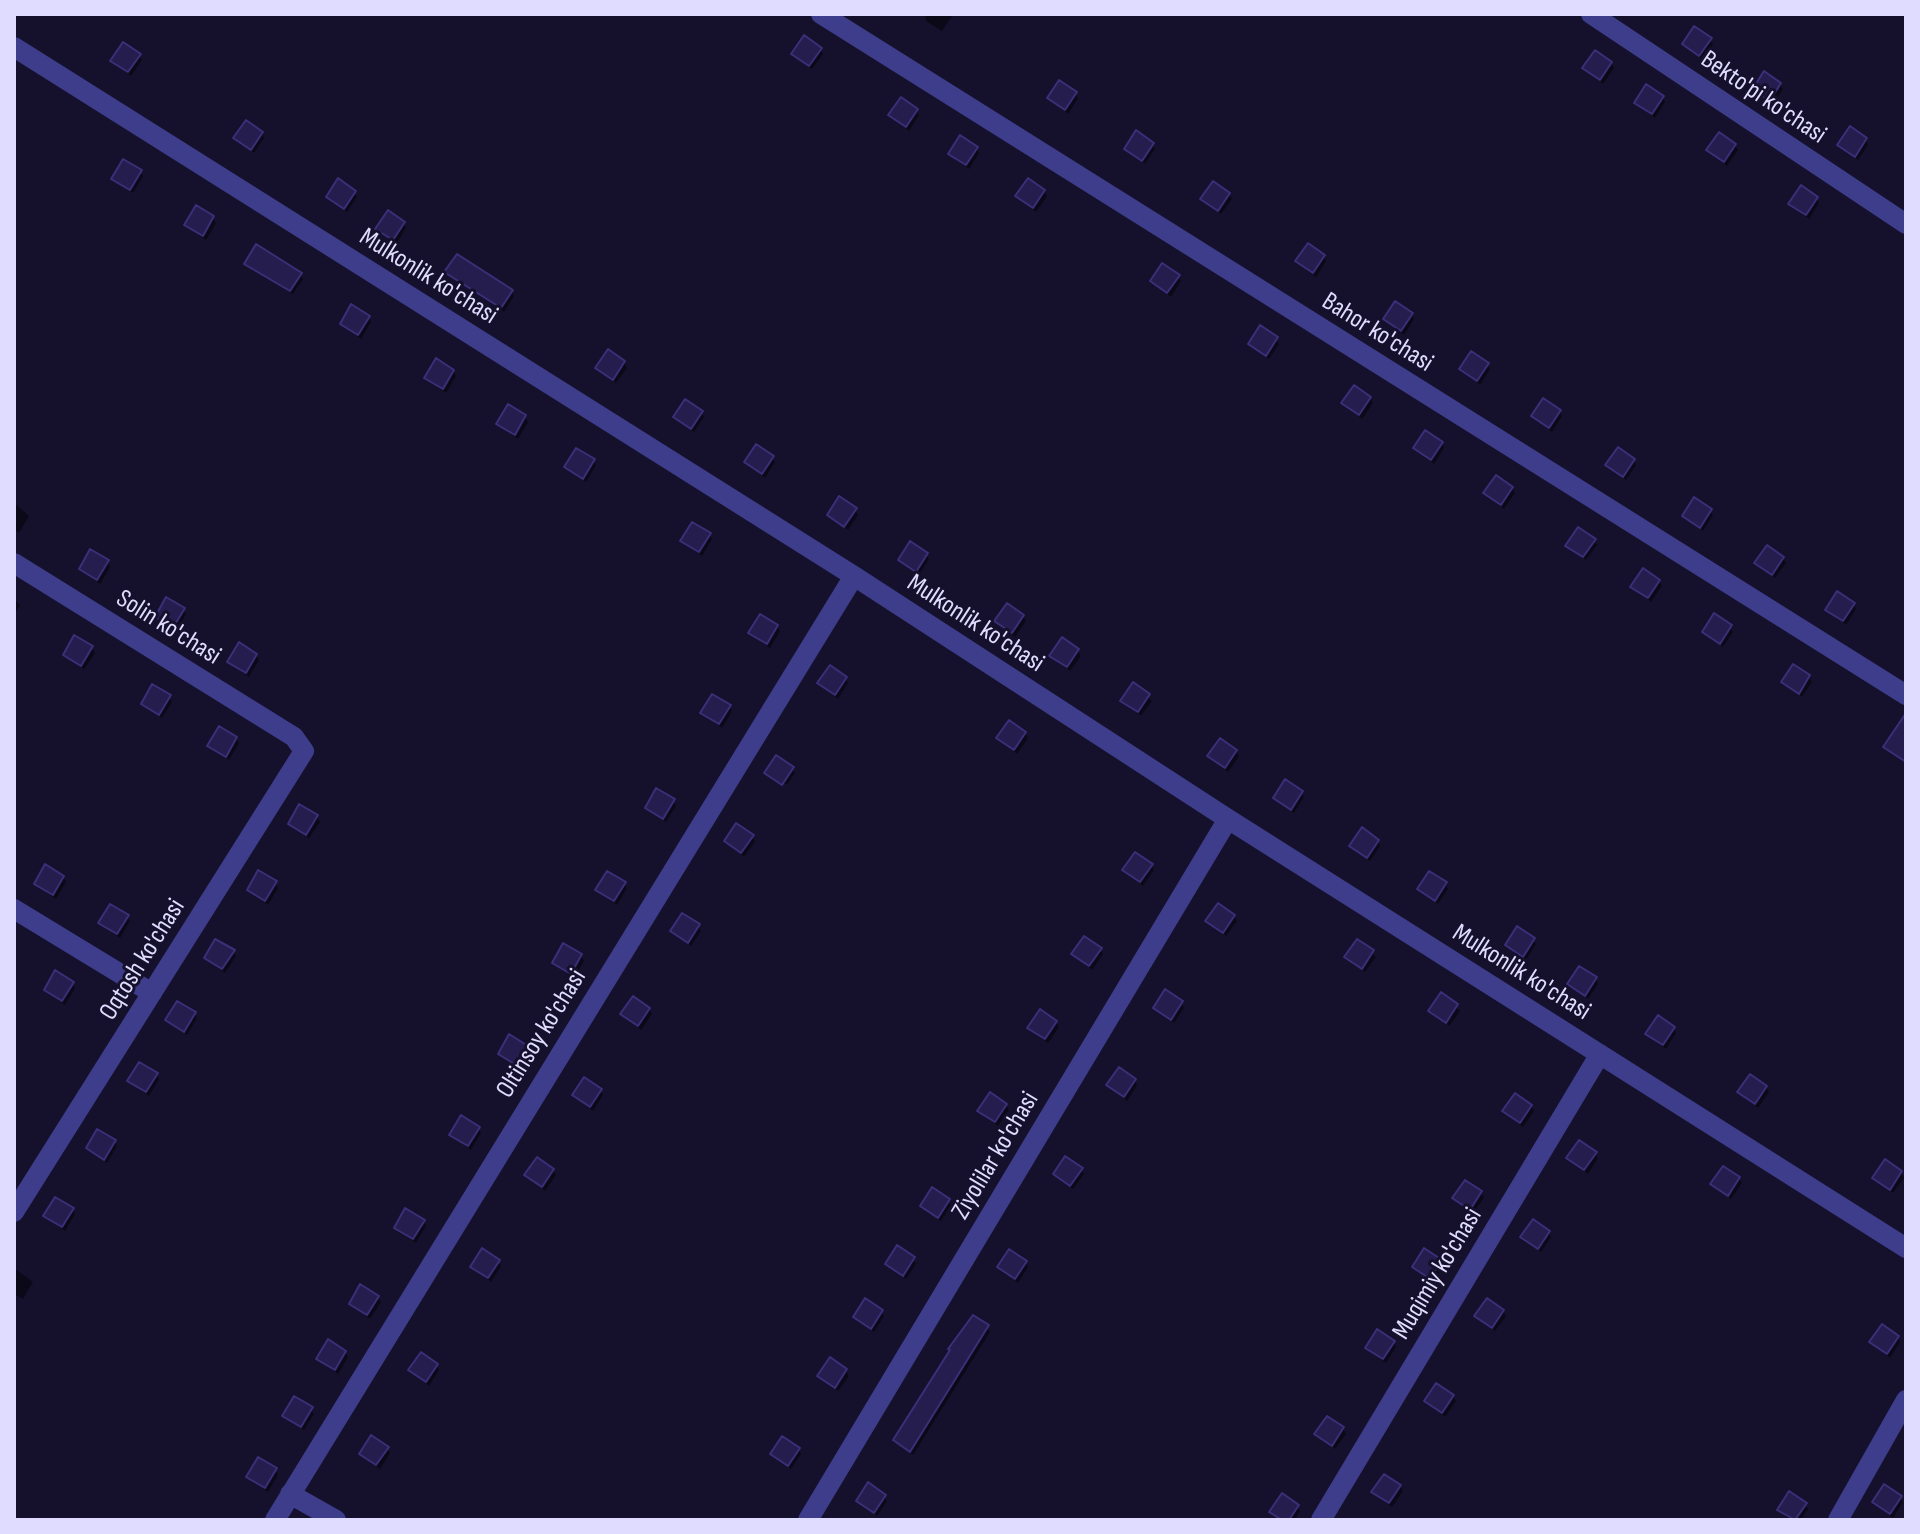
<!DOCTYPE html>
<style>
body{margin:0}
#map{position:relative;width:1920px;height:1534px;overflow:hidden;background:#15112c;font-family:"Sofia Sans Condensed",sans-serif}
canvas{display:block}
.frame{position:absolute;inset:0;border:16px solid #dfdcff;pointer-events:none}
</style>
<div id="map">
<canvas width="1920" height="1534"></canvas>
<div class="frame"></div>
</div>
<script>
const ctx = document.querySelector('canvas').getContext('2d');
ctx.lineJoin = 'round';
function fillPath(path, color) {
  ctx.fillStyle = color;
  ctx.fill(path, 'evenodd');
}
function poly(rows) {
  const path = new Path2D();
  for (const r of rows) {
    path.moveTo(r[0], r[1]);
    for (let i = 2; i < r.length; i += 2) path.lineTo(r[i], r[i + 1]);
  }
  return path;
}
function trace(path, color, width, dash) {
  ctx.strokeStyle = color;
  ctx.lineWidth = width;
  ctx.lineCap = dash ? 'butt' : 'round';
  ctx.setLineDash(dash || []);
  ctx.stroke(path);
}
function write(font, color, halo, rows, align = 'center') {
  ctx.font = font + ' "Sofia Sans Condensed",sans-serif';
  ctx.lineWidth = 6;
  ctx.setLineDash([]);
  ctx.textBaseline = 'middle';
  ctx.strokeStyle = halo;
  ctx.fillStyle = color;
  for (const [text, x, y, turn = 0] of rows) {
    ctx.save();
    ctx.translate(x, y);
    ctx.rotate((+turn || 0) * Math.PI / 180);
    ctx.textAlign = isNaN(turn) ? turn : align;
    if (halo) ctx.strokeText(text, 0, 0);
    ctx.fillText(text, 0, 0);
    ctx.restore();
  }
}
fillPath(poly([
 [925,14,951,14,952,16,942,31,926,21],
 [1710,40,1713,44,1703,60,1684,44],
 [820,49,823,54,812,69,794,54],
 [139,56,142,60,131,76,113,61],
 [1611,63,1614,68,1603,84,1585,68],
 [1780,85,1783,89,1773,105,1754,90],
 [1075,93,1078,98,1068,114,1049,98],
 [1663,97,1665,102,1655,118,1636,103],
 [916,110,919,115,909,131,890,116],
 [262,133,264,138,254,153,235,138],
 [1866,140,1868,145,1858,160,1839,145],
 [1152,144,1155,149,1145,164,1126,149],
 [1735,145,1738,150,1727,166,1709,150],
 [977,148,979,153,969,169,950,154],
 [140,172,143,176,133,193,113,179],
 [1044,191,1047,196,1036,212,1017,196],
 [354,192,357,197,347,212,328,197],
 [1229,194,1232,199,1221,214,1202,199],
 [1816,198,1819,203,1809,219,1790,204],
 [213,218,216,223,206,240,186,225],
 [404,224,406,228,396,244,377,229],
 [1323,256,1326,261,1316,277,1297,261],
 [247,264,300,274,303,279,293,294],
 [447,272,511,291,514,296,504,312],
 [1178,276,1181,281,1171,297,1152,282],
 [1411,314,1414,319,1404,335,1385,319],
 [369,317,371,322,361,339,342,324],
 [1276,339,1279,344,1269,359,1250,344],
 [624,363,627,368,616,383,598,368],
 [1487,364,1490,369,1480,385,1461,369],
 [453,371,456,376,446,393,426,378],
 [1370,398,1373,403,1362,419,1343,403],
 [1559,411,1562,416,1552,432,1533,416],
 [701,412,704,417,694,432,675,417],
 [525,417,528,422,518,439,498,424],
 [1441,443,1444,448,1434,464,1415,449],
 [772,457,775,462,765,478,746,462],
 [593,460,596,465,586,482,567,467],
 [1633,460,1636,465,1626,480,1607,465],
 [1512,488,1515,493,1504,509,1486,493],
 [14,503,29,516,19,533,14,529],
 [855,510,858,515,848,530,829,515],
 [1710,511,1713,515,1703,531,1684,516],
 [709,534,712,539,702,556,683,541],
 [1594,540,1597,545,1586,560,1568,546],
 [926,555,929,559,919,575,900,560],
 [1783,558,1786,563,1775,578,1757,563],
 [108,562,110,567,100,584,81,569],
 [1659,581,1662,586,1651,602,1633,587],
 [14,599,20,605,14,615],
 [1853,604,1856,609,1846,625,1827,610],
 [183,610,186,614,176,631,157,617],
 [1023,616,1026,621,1015,637,997,621],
 [777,626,780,631,770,648,750,633],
 [1730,627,1733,632,1723,647,1704,632],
 [92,648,95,653,84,669,65,655],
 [1078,651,1081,656,1070,671,1051,656],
 [256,655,259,660,249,677,229,662],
 [1809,677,1812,682,1802,697,1783,682],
 [845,678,848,683,838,699,819,684],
 [1133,685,1152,701,1141,716,1123,701],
 [169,697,172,702,162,718,143,704],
 [729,706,732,711,722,728,703,713],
 [1025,733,1028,738,1017,754,998,738],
 [236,738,239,743,229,760,209,746],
 [1236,751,1239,756,1228,772,1210,756],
 [792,768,795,773,787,785,768,773],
 [1301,793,1304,797,1294,813,1275,798],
 [673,801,676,806,666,822,647,808],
 [317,817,320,822,309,838,290,824],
 [752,836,755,841,744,857,726,841],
 [1378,841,1380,846,1370,861,1351,846],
 [1151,865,1154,870,1143,886,1125,870],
 [63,877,66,882,56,899,36,884],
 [275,883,278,888,268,905,249,890],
 [624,883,627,888,617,905,598,890],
 [1446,884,1448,889,1438,904,1419,889],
 [127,916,130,921,120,938,101,924],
 [1234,916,1237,921,1226,936,1208,921],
 [698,926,701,931,691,946,672,931],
 [1533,940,1536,944,1526,960,1507,945],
 [1357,941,1376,957,1365,972,1347,957],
 [1100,949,1103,954,1092,970,1074,954],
 [233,951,236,956,225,973,206,958],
 [581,956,584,961,574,978,554,963],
 [1596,979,1598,984,1588,999,1569,984],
 [72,983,75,988,65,1005,46,990],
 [1441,995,1460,1011,1449,1026,1431,1011],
 [1181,1003,1184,1008,1174,1023,1155,1008],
 [649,1009,652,1014,641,1030,623,1014],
 [194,1013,197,1018,187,1035,168,1020],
 [1056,1022,1059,1027,1048,1043,1030,1028],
 [1674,1028,1676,1033,1666,1049,1647,1034],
 [527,1047,530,1052,519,1069,500,1054],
 [157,1074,159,1079,149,1096,130,1081],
 [1135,1081,1137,1085,1127,1101,1108,1085],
 [1766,1087,1769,1092,1758,1108,1740,1092],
 [601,1090,603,1095,593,1111,574,1096],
 [1006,1105,1009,1110,998,1126,980,1111],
 [1531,1106,1534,1111,1523,1127,1505,1112],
 [478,1128,481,1133,471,1150,451,1135],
 [114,1141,117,1146,107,1163,88,1148],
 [1595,1153,1598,1158,1588,1174,1569,1158],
 [1081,1169,1084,1174,1073,1189,1055,1174],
 [553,1170,556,1175,545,1191,527,1175],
 [1901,1173,1904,1178,1893,1193,1875,1178],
 [1739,1179,1742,1183,1731,1199,1713,1184],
 [1481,1193,1484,1198,1473,1213,1454,1198],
 [948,1201,951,1205,941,1221,922,1206],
 [72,1209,75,1214,65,1231,45,1216],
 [423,1221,426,1226,416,1243,396,1228],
 [1549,1232,1551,1237,1541,1252,1522,1237],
 [913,1259,916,1264,906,1279,887,1264],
 [498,1262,501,1266,491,1282,472,1267],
 [1025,1262,1028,1267,1018,1283,999,1267],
 [1440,1262,1443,1267,1433,1282,1414,1267],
 [14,1268,33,1282,23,1299,14,1294],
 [378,1297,381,1302,370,1319,351,1304],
 [1503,1311,1506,1316,1495,1331,1476,1316],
 [881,1312,884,1316,874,1332,855,1317],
 [987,1327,990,1332,913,1455,895,1440],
 [1898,1337,1900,1342,1890,1358,1871,1342],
 [1393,1342,1396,1347,1386,1363,1367,1348],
 [345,1352,348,1357,338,1374,318,1359],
 [436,1365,439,1370,429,1386,411,1370],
 [846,1371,849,1376,838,1391,820,1376],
 [1453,1396,1456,1401,1445,1417,1426,1401],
 [311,1409,314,1414,304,1430,285,1416],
 [1343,1429,1346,1434,1335,1449,1317,1434],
 [387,1448,390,1453,380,1469,361,1454],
 [799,1449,801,1454,791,1469,772,1454],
 [275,1470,278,1475,268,1492,249,1477],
 [1400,1486,1403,1491,1392,1507,1374,1492],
 [884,1496,887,1501,877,1516,858,1501],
 [1900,1497,1903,1502,1893,1518,1874,1503],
 [1805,1504,1808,1509,1801,1520,1790,1520,1779,1510],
 [1298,1507,1300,1511,1295,1520,1280,1520,1272,1512]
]), '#0007');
const building = poly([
 [1694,26,1712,38,1699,56,1682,44,1694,26],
 [804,35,822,48,809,66,791,54,804,35],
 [123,42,141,54,128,72,110,61,123,42],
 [1595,50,1612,62,1600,80,1582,68,1595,50],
 [1764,71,1781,83,1770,101,1752,90,1764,71],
 [1059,80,1077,92,1065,110,1047,98,1059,80],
 [1646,84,1664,96,1652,114,1634,103,1646,84],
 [901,97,918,109,906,127,888,115,901,97],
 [246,120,263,132,251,150,233,138,246,120],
 [1850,126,1867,138,1855,157,1837,145,1850,126],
 [1136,130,1154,143,1142,161,1124,149,1136,130],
 [1719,132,1736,144,1724,162,1706,150,1719,132],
 [960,135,978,147,966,165,948,154,960,135],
 [123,159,142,170,130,190,111,179,123,159],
 [338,178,356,191,344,209,326,197,338,178],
 [1028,178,1045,190,1033,208,1015,196,1028,178],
 [1213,181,1230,193,1218,211,1200,199,1213,181],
 [1801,185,1818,197,1806,215,1788,204,1801,185],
 [196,205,214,216,203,236,184,225,196,205],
 [388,210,405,222,393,240,375,229,388,210],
 [1308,243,1325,255,1313,273,1295,261,1308,243],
 [256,244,302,273,290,291,244,264,256,244],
 [457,254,513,290,501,308,444,272,457,254],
 [1162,263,1180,275,1167,293,1150,281,1162,263],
 [1395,301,1413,313,1401,331,1383,319,1395,301],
 [351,304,370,316,358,335,340,324,351,304],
 [1260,325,1278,337,1266,356,1248,344,1260,325],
 [608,349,625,361,613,380,595,368,608,349],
 [1471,351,1489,363,1477,381,1459,369,1471,351],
 [436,358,454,370,443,389,424,378,436,358],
 [1354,385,1371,397,1359,415,1341,403,1354,385],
 [1543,398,1561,410,1549,428,1531,416,1543,398],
 [685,399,703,411,691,429,673,417,685,399],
 [508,404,526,415,515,435,496,424,508,404],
 [1425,430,1443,442,1431,460,1413,448,1425,430],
 [756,444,774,456,762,474,744,462,756,444],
 [1618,447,1635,459,1623,477,1605,465,1618,447],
 [576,448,595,459,583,479,564,467,576,448],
 [1496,475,1513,487,1501,505,1483,493,1496,475],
 [839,496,857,508,844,527,827,515,839,496],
 [1694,497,1712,509,1700,528,1682,516,1694,497],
 [692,522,711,533,699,552,680,541,692,522],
 [1578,527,1596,539,1583,557,1565,546,1578,527],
 [910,541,928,553,916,572,898,560,910,541],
 [1767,545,1784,557,1772,575,1754,563,1767,545],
 [90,549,109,560,97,580,79,569,90,549],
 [1643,568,1660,580,1648,598,1630,587,1643,568],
 [1837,591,1855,603,1843,621,1825,610,1837,591],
 [166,597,185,608,173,628,155,617,166,597],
 [1007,603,1024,615,1012,633,994,621,1007,603],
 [1714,613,1732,625,1720,644,1702,632,1714,613],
 [760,614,778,625,767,644,748,633,760,614],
 [74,635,93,646,81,666,63,655,74,635],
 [1062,637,1079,649,1067,667,1049,656,1062,637],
 [239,642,257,654,246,673,227,662,239,642],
 [1793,664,1810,675,1799,694,1781,682,1793,664],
 [830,665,847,677,835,695,817,683,830,665],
 [1133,682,1150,694,1138,712,1120,701,1133,682],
 [152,684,171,695,159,715,141,704,152,684],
 [712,694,731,705,719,724,700,713,712,694],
 [1906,713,1906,762,1883,747,1906,713],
 [1009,720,1026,732,1014,750,996,738,1009,720],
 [219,726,237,737,226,757,207,746,219,726],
 [1220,738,1237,750,1225,768,1207,756,1220,738],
 [776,755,794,767,782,785,764,773,776,755],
 [1285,779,1303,791,1291,810,1273,798,1285,779],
 [656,788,675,799,663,819,645,808,656,788],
 [299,804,318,815,306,835,288,824,299,804],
 [736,823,754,835,741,853,724,841,736,823],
 [1362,827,1379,840,1367,858,1349,846,1362,827],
 [1135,852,1153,864,1140,882,1122,870,1135,852],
 [45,864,64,876,53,895,34,884,45,864],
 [258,870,277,881,265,901,247,890,258,870],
 [607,871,626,882,614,901,595,890,607,871],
 [1429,871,1447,882,1435,901,1417,889,1429,871],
 [1218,903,1235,915,1223,933,1205,921,1218,903],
 [110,904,129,915,117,934,98,923,110,904],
 [682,913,700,924,688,943,670,931,682,913],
 [1517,926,1535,938,1523,957,1505,945,1517,926],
 [1084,936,1102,948,1089,966,1071,954,1084,936],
 [215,939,235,950,222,969,204,958,215,939],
 [1357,939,1374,950,1362,969,1344,957,1357,939],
 [563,943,582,954,571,974,552,963,563,943],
 [1579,966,1597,977,1585,996,1567,984,1579,966],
 [55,970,74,982,62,1001,44,990,55,970],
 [1165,989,1183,1001,1171,1020,1153,1008,1165,989],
 [1441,992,1458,1004,1446,1023,1428,1011,1441,992],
 [633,996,650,1008,638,1026,620,1014,633,996],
 [177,1001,196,1012,184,1032,165,1020,177,1001],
 [1040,1009,1057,1021,1045,1039,1027,1028,1040,1009],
 [1658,1015,1675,1027,1663,1045,1645,1034,1658,1015],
 [509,1034,528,1046,516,1065,498,1054,509,1034],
 [139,1062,158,1073,146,1092,127,1081,139,1062],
 [1119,1067,1136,1079,1124,1097,1106,1085,1119,1067],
 [1750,1074,1767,1086,1755,1104,1737,1092,1750,1074],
 [584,1077,602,1089,590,1107,572,1095,584,1077],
 [990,1092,1007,1104,995,1122,977,1111,990,1092],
 [1515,1093,1532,1105,1520,1123,1502,1111,1515,1093],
 [461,1115,480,1127,468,1146,449,1135,461,1115],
 [97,1129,116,1140,104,1160,86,1148,97,1129],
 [1579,1140,1597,1152,1584,1170,1566,1158,1579,1140],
 [1065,1156,1083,1168,1070,1186,1053,1174,1065,1156],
 [537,1157,554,1169,542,1187,524,1175,537,1157],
 [1885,1159,1902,1171,1890,1190,1872,1178,1885,1159],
 [1723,1166,1740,1177,1728,1196,1710,1184,1723,1166],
 [1465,1180,1482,1191,1470,1210,1452,1198,1465,1180],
 [932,1187,950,1199,938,1218,920,1206,932,1187],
 [55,1197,74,1208,62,1227,43,1216,55,1197],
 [405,1208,425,1220,413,1239,394,1228,405,1208],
 [1533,1219,1550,1231,1538,1249,1520,1237,1533,1219],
 [897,1245,915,1257,903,1276,885,1264,897,1245],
 [482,1248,500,1260,488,1278,470,1267,482,1248],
 [1424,1248,1442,1260,1430,1279,1412,1267,1424,1248],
 [1009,1249,1027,1261,1015,1279,997,1267,1009,1249],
 [360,1284,379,1296,367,1315,349,1304,360,1284],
 [865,1298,883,1310,871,1329,853,1317,865,1298],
 [1487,1298,1504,1310,1492,1328,1474,1316,1487,1298],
 [973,1315,989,1325,910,1452,893,1440,950,1350,948,1349,973,1315],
 [1882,1324,1899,1336,1887,1354,1869,1342,1882,1324],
 [1377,1329,1395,1341,1383,1359,1365,1348,1377,1329],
 [328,1339,346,1351,335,1370,316,1359,328,1339],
 [421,1352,438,1364,426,1382,408,1370,421,1352],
 [830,1357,847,1369,835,1388,817,1376,830,1357],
 [1436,1383,1454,1395,1442,1413,1424,1401,1436,1383],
 [294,1396,313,1407,301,1427,282,1416,294,1396],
 [1327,1416,1344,1427,1332,1446,1314,1434,1327,1416],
 [371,1435,389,1447,376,1465,359,1454,371,1435],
 [782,1436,800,1448,788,1466,770,1454,782,1436],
 [258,1457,277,1468,265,1488,246,1477,258,1457],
 [1384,1474,1401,1485,1389,1503,1371,1492,1384,1474],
 [868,1482,886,1495,874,1513,856,1501,868,1482],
 [1884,1484,1902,1496,1890,1514,1872,1502,1884,1484],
 [1789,1491,1807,1503,1795,1520,1777,1510,1789,1491],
 [1282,1493,1299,1505,1289,1520,1282,1520,1269,1512,1282,1493]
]);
fillPath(building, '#251d4d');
trace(building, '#3b2f79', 2);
trace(poly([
 [821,14,1906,695],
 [1591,14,1906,224],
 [14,47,854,576,1228,819,1906,1248],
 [14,563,294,737,304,751,14,1212],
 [14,909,152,993],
 [290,1494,336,1520],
 [275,1520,854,576],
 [808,1520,1228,819],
 [1321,1520,1600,1054],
 [1838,1520,1906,1400]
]), '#3d3d8b', 20);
write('26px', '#dfdcff', '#15112c', [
 ["Bekto'pi ko'chasi",1763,98,34],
 ["Mulkonlik ko'chasi",428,277,32],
 ["Bahor ko'chasi",1377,333,32],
 ["Mulkonlik ko'chasi",975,624,33],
 ["Solin ko'chasi",168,628,32],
 ["Oqtosh ko'chasi",143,960,-58],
 ["Mulkonlik ko'chasi",1521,973,32],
 ["Oltinsoy ko'chasi",542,1034,-58],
 ["Ziyolilar ko'chasi",996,1156,-59],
 ["Muqimiy ko'chasi",1438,1274,-59]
]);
</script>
